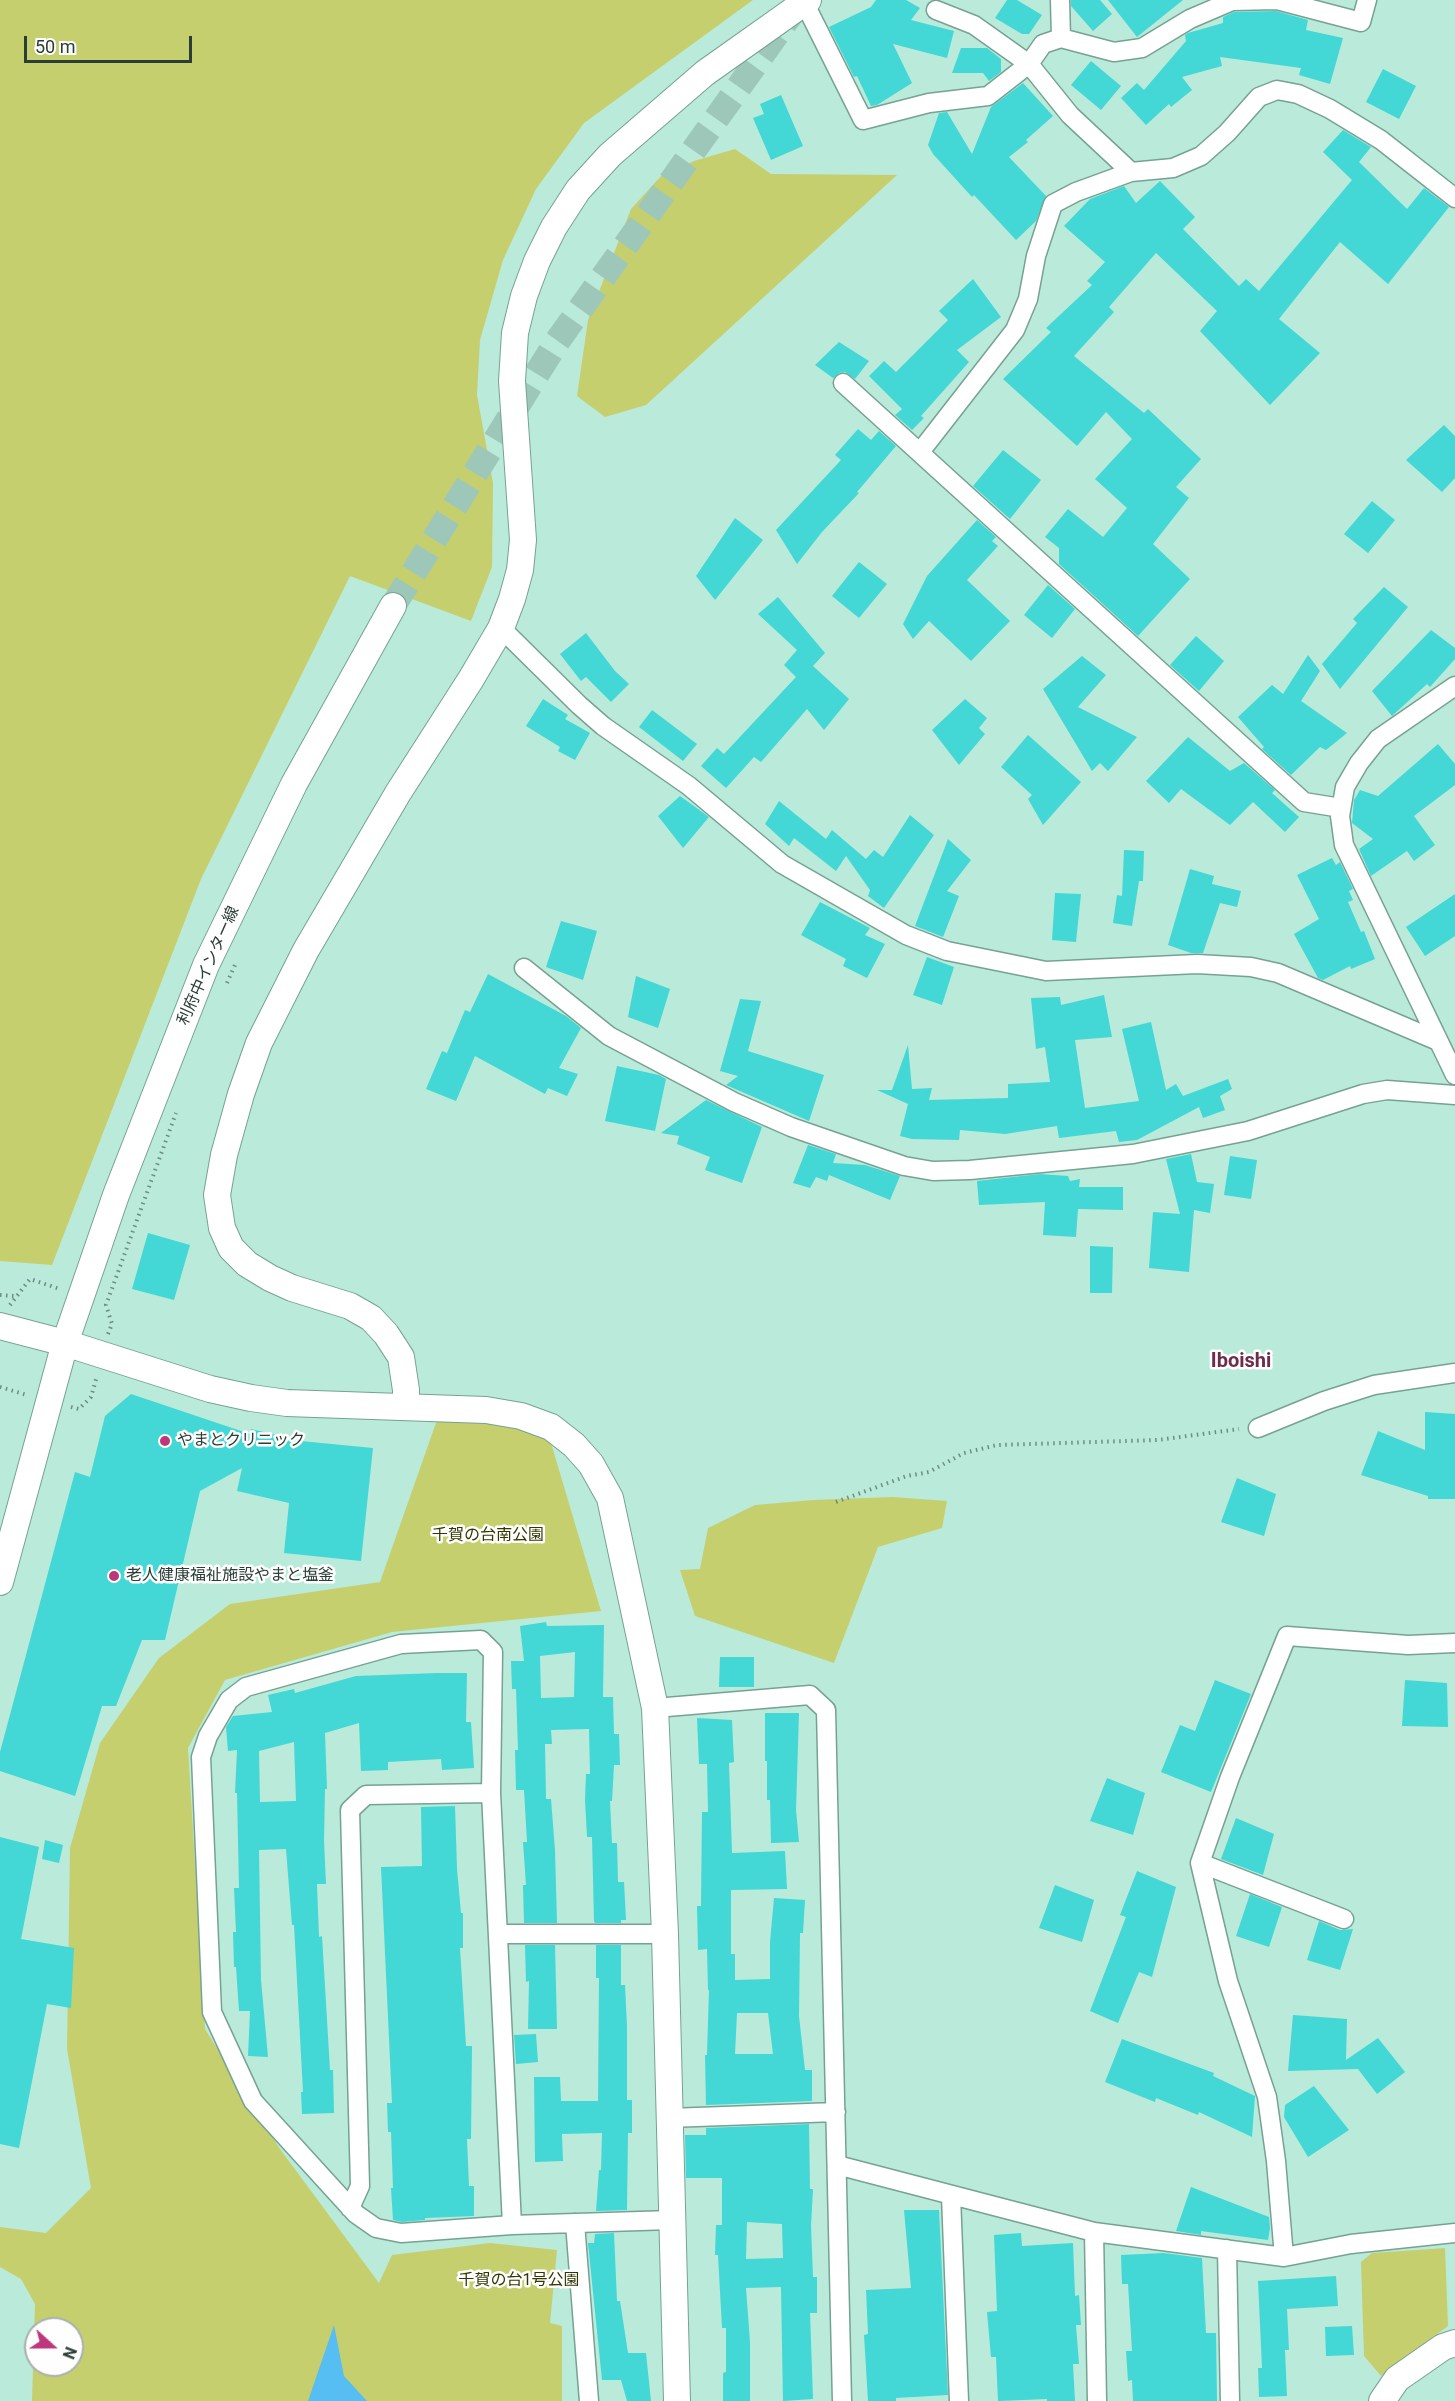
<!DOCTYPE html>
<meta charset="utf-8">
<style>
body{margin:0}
#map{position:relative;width:1455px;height:2401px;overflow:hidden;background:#baeada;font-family:Roboto,sans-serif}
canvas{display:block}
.north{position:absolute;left:24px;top:2317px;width:60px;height:60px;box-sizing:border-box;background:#fefefe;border:2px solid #a9b1ae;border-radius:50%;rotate:111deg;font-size:16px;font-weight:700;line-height:24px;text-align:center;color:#2a3d37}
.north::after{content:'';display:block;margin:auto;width:21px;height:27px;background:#bc377b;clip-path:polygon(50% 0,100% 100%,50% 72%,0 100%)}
.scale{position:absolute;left:24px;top:36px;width:168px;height:27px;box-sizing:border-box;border:3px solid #2a3d37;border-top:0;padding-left:8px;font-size:18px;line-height:21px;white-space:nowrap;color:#2a3d37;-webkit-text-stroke:4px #fefefe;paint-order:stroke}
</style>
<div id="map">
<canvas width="1455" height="2401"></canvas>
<div class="north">N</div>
<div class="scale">50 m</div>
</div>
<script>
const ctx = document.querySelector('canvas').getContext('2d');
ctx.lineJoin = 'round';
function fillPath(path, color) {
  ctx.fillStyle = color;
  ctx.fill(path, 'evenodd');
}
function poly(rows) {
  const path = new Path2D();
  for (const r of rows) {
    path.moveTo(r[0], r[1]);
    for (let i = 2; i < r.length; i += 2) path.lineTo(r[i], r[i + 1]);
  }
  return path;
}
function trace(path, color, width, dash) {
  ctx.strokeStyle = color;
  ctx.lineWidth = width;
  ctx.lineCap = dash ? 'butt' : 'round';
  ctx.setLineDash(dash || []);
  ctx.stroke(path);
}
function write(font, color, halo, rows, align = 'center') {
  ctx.font = font + ' Roboto,"Noto Sans JP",sans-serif';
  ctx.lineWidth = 5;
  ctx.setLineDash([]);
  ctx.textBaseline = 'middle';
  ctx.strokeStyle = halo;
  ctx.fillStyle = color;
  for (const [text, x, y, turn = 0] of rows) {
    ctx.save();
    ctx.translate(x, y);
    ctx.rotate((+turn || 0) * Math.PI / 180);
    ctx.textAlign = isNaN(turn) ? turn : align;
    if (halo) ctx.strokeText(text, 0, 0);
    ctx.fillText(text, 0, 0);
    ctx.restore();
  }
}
fillPath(poly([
 [0,0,753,0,584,123,536,189,503,260,480,340,477,395,493,483,492,567,471,621,350,576,201,879,52,1265,0,1261],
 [735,149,771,174,897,175,646,405,605,417,577,396,588,320,631,209,662,175,694,161],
 [437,1420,523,1425,551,1443,601,1611,392,1632,225,1680,188,1748,205,2029,280,2149,379,2283,392,2255,490,2243,557,2250,550,2323,562,2326,562,2401,32,2401,35,2304,21,2279,0,2267,0,2227,46,2233,91,2188,67,2049,70,1848,100,1743,159,1658,230,1604,380,1582],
 [36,2329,72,2329,72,2365,36,2365],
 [893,1497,947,1501,942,1528,878,1547,834,1663,695,1616,680,1570,700,1569,708,1528,755,1505,813,1500],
 [1445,2248,1448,2326,1381,2376,1364,2356,1361,2262,1372,2253]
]), '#c6cf6e');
fillPath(poly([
 [334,2325,344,2376,367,2401,308,2401]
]), '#56bef2');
fillPath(poly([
 [876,0,906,0,920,8,911,20,954,31,947,58,893,44,912,83,877,105,871,106,857,76,854,77,829,27,871,7],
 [1007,0,1017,0,1042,15,1029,34,1022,34,995,18],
 [1071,0,1100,0,1112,14,1093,31,1071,6],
 [1108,0,1183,0,1137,37],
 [1276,11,1308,20,1306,30,1343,38,1330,84,1299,75,1301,68,1220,57,1222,66,1182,77,1192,90,1171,107,1169,104,1146,125,1121,98,1137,83,1144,90,1186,41,1185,35,1188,33,1223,23,1223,17,1234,12],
 [961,48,987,48,1001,59,1001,72,989,81,983,73,952,73],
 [1091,61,1121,86,1101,110,1071,85],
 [1383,69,1416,86,1399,119,1366,102],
 [1023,83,1053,116,1026,140,1028,142,1009,157,1046,196,1036,221,1016,240,974,195,972,197,933,154,928,145,939,113,947,112,972,154,991,107],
 [781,95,803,146,771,160,753,118,764,114,760,104],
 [1343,130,1371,147,1359,162,1407,209,1424,188,1449,207,1388,284,1340,242,1279,319,1320,353,1270,405,1200,331,1217,311,1156,253,1109,307,1114,312,1074,356,1144,413,1148,409,1201,459,1176,487,1189,498,1153,544,1190,579,1138,636,1059,564,1059,548,1045,537,1068,509,1103,537,1127,508,1095,479,1132,439,1106,412,1077,446,1003,379,1051,332,1046,328,1092,285,1087,281,1105,262,1064,226,1090,199,1124,186,1136,203,1160,181,1195,217,1183,229,1239,286,1246,279,1259,291,1352,180,1323,152],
 [973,279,1001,317,957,350,969,362,921,416,924,418,912,430,895,415,902,409,869,376,884,361,896,372,948,320,939,311],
 [839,342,869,361,855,379,845,372,839,373,833,378,815,365],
 [1444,425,1455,436,1455,478,1442,492,1406,460],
 [858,429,871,440,879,431,896,446,857,492,859,493,822,532,797,564,776,530,841,460,835,455],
 [1003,450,1041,480,1010,519,973,486],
 [1372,501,1395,520,1368,553,1344,534],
 [735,518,763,540,715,600,696,576],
 [977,520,996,537,992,541,998,546,967,580,1010,621,971,661,929,621,913,639,903,624,927,576],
 [859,562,887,584,859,618,832,596],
 [1048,585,1075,609,1052,638,1024,615],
 [1384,587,1408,607,1340,689,1322,664,1357,623,1353,619],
 [778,597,825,653,813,666,849,699,824,730,807,709,761,762,754,757,726,788,701,766,717,748,724,754,796,677,784,665,797,650,758,614],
 [1431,630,1455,648,1455,659,1430,687,1427,684,1392,716,1372,691],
 [586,633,615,671,629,684,611,702,586,677,581,681,560,654],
 [1196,636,1224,661,1199,691,1170,665],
 [1308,655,1320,671,1301,701,1347,733,1326,750,1320,747,1291,775,1262,749,1264,747,1238,717,1272,685,1283,694],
 [1082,656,1106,675,1078,707,1137,737,1108,771,1100,763,1092,771,1043,689],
 [543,699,568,715,565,719,590,733,575,760,558,751,560,747,526,726],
 [965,699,987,718,979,728,985,734,959,765,932,730],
 [652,710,697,744,683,761,639,727],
 [1028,735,1081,782,1043,825,1028,799,1032,795,1001,767],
 [1188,737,1230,771,1244,763,1275,790,1272,793,1299,817,1285,832,1253,802,1230,825,1181,789,1169,803,1146,781],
 [1438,744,1455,764,1455,785,1414,816,1435,845,1414,861,1407,851,1371,876,1359,849,1373,839,1352,823,1354,800,1360,790,1378,796],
 [680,796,709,817,683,848,658,816],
 [779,801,826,839,832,830,866,859,874,850,883,857,910,815,934,835,884,908,868,896,870,890,846,856,836,871,794,838,789,846,765,824],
 [948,839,971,860,947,891,959,896,943,937,915,926],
 [1124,850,1144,851,1143,881,1139,881,1132,926,1113,923,1117,895,1122,896],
 [1332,858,1336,865,1340,862,1353,889,1349,891,1353,900,1348,902,1361,932,1364,931,1375,959,1351,969,1350,966,1323,980,1318,978,1294,934,1319,919,1297,875],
 [1190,869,1214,876,1212,884,1241,891,1237,907,1220,903,1203,953,1191,953,1168,945],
 [1055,893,1081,894,1076,942,1052,940],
 [1455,894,1455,936,1425,956,1406,927],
 [820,902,870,928,865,935,885,944,867,978,843,966,846,959,801,935],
 [561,921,597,931,583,980,546,967],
 [927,957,954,967,942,1005,913,995],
 [488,974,566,1016,581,1028,559,1068,578,1074,567,1096,548,1088,545,1094,475,1056,456,1101,426,1089,442,1051,447,1053,465,1010,470,1012],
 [636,976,670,989,658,1028,628,1017],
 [1104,995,1112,1037,1075,1040,1085,1108,1139,1101,1122,1029,1151,1022,1166,1090,1176,1084,1183,1096,1228,1079,1232,1089,1220,1096,1225,1110,1203,1118,1199,1107,1137,1140,1119,1142,1116,1131,1059,1138,1057,1126,1005,1134,960,1130,959,1140,912,1139,900,1136,908,1104,877,1090,892,1090,908,1045,912,1089,932,1088,929,1100,1008,1098,1008,1084,1050,1082,1045,1047,1036,1049,1031,998,1060,997,1061,1005],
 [740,999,761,1001,748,1051,824,1075,809,1121,726,1085,738,1076,720,1071],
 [617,1066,659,1075,666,1079,655,1131,605,1121],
 [706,1100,762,1127,742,1183,705,1170,710,1157,677,1144,679,1136,661,1133],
 [808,1145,836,1154,833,1163,865,1165,900,1176,890,1200,829,1175,827,1181,816,1177,810,1188,793,1183],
 [1191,1154,1197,1182,1214,1184,1210,1213,1194,1210,1189,1272,1149,1268,1153,1212,1180,1214,1166,1159],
 [1230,1156,1257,1160,1251,1199,1224,1195],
 [1040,1174,1068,1176,1070,1181,1080,1179,1079,1187,1123,1187,1123,1210,1078,1209,1076,1237,1043,1235,1045,1202,979,1205,977,1181],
 [148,1233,190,1245,174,1300,132,1289],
 [1090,1246,1113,1247,1112,1293,1090,1293],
 [131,1394,250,1434,251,1429,281,1436,280,1439,373,1448,361,1561,284,1553,289,1503,237,1491,242,1468,200,1491,165,1640,142,1640,116,1706,102,1706,75,1796,0,1771,0,1752,75,1472,90,1477,105,1416],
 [1425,1412,1455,1414,1455,1499,1428,1499,1428,1496,1361,1475,1378,1431,1425,1450],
 [1237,1478,1276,1494,1264,1536,1221,1522],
 [546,1622,547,1626,604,1625,603,1697,613,1697,614,1734,619,1734,620,1765,614,1765,612,1801,610,1801,612,1843,617,1843,618,1882,624,1882,626,1920,621,1920,621,1923,595,1923,594,1921,592,1837,587,1837,585,1800,586,1774,590,1774,589,1729,551,1730,552,1744,545,1744,546,1799,551,1799,555,1850,557,1923,524,1923,523,1885,526,1885,523,1842,527,1842,524,1790,516,1790,515,1750,518,1750,516,1689,512,1689,511,1661,524,1661,520,1626],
 [575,1652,574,1697,541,1698,540,1656],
 [720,1657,754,1657,754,1687,719,1687],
 [437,1673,467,1673,466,1722,471,1722,474,1768,442,1770,441,1759,388,1762,388,1770,361,1771,359,1723,325,1733,327,1789,325,1789,324,1841,326,1884,317,1884,319,1937,322,1936,330,2070,333,2070,334,2113,302,2114,301,2092,303,2092,294,1925,292,1925,286,1849,259,1850,261,1980,268,2057,248,2056,250,2011,239,2011,236,1967,234,1967,233,1932,236,1932,234,1888,239,1888,237,1793,235,1793,237,1750,228,1751,226,1727,233,1716,272,1712,268,1695,294,1689,295,1693,356,1676],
 [294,1742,296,1801,260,1802,259,1751],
 [1215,1680,1251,1694,1211,1792,1161,1772,1180,1725,1195,1731],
 [1405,1680,1447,1683,1448,1727,1402,1726],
 [765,1713,799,1713,796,1810,799,1842,771,1843,770,1800,767,1800,767,1761,765,1761],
 [697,1718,732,1720,734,1762,729,1763,732,1853,785,1851,787,1889,731,1890,731,1954,735,1954,735,1980,770,1979,770,1942,774,1898,805,1900,803,1933,800,1933,799,2016,805,2070,812,2070,812,2101,706,2105,705,2055,707,2055,709,1990,708,1990,707,1949,698,1950,697,1906,701,1906,702,1812,708,1812,707,1764,699,1764],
 [737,2013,768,2013,773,2054,735,2054],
 [1107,1778,1145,1793,1133,1835,1090,1821],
 [455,1806,457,1869,461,1913,463,1913,463,1948,460,1948,466,2046,472,2046,471,2139,467,2139,469,2186,474,2186,474,2216,425,2218,425,2220,402,2222,393,2220,391,2188,393,2188,391,2132,388,2132,387,2103,392,2103,381,1867,422,1866,421,1807],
 [1236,1818,1274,1834,1263,1875,1221,1859],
 [0,1837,39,1847,21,1939,74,1948,71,2008,47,2004,19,2148,0,2144],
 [45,1840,63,1845,59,1863,42,1859],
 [1137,1871,1176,1887,1152,1977,1139,1972,1118,2023,1090,2011,1126,1917,1120,1915],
 [1055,1885,1094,1900,1082,1942,1039,1928],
 [1250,1894,1282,1907,1269,1947,1236,1936],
 [1319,1921,1340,1930,1353,1929,1340,1970,1307,1960],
 [525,1945,555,1945,557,2029,528,2029,529,1981,526,1982],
 [596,1945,621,1945,621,1985,625,1985,627,2027,627,2100,632,2100,632,2133,628,2133,627,2210,596,2211,599,2170,601,2170,602,2133,562,2134,563,2161,535,2162,534,2077,560,2077,561,2101,598,2101,599,1978,596,1978],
 [1293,2015,1347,2019,1346,2060,1378,2038,1405,2072,1377,2094,1358,2069,1288,2071],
 [536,2034,538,2062,516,2064,514,2035],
 [1122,2039,1214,2073,1213,2076,1255,2096,1252,2137,1199,2112,1198,2115,1156,2098,1155,2102,1105,2082],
 [1314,2086,1349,2130,1308,2157,1284,2117,1285,2105],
 [809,2124,810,2189,813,2189,811,2226,813,2277,817,2277,817,2313,810,2313,813,2399,783,2401,781,2287,746,2288,750,2342,750,2401,723,2401,723,2373,726,2372,726,2328,722,2328,718,2255,715,2255,716,2225,722,2225,722,2178,686,2178,685,2135,706,2135,706,2128],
 [747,2222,782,2224,783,2258,746,2259],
 [1191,2187,1269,2217,1270,2228,1268,2240,1201,2231,1201,2235,1176,2231],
 [904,2210,939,2210,948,2395,896,2398,896,2401,868,2401,864,2335,868,2334,866,2290,911,2288],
 [614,2233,617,2301,620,2301,628,2353,646,2353,651,2401,627,2401,621,2380,602,2380,588,2243,594,2243,595,2234],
 [1021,2233,1022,2246,1073,2243,1075,2296,1079,2295,1081,2325,1076,2325,1079,2364,1073,2364,1075,2401,1047,2401,1047,2399,998,2401,996,2357,991,2357,987,2312,997,2311,994,2235],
 [1164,2253,1202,2258,1206,2333,1216,2333,1217,2401,1133,2401,1132,2380,1128,2381,1126,2351,1132,2351,1128,2284,1122,2284,1121,2255],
 [1336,2276,1338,2306,1287,2309,1289,2350,1285,2350,1287,2396,1259,2397,1258,2368,1262,2368,1258,2281],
 [1352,2326,1354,2355,1326,2356,1325,2327]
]), '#43d7d5');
trace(poly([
 [393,606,556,343,791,14]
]), '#9dc7b9', 26, [26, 13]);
const street = poly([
 [1060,0,1061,38],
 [804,2,863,120,929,103,988,96,1029,64,1043,44,1061,38,1114,52,1142,48,1190,19,1232,1,1277,0,1361,22,1367,0],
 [936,10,974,25,1029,64,1070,115,1131,172],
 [843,383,1304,802,1341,808],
 [920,452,1015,330,1028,299,1036,256,1053,204,1076,192,1131,172,1173,168,1201,156,1227,133,1259,97,1277,90,1298,94,1330,109,1381,140,1455,198],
 [501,628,579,705,603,726,689,786,782,864,906,935,947,951,1046,971,1197,964,1251,967,1278,973,1438,1041],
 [1455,686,1378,739,1359,763,1345,787,1340,816,1344,845,1455,1075],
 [524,968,609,1036,734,1102,791,1127,904,1166,933,1171,970,1170,1133,1154,1248,1131,1363,1094,1387,1090,1455,1095],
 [1258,1428,1324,1401,1374,1385,1455,1373],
 [655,1708,810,1695,826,1710,842,2401],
 [1200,1863,1344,1919],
 [499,1934,665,1934],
 [669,2118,836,2112],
 [837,2165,1094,2232,1284,2257,1351,2244,1455,2233],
 [951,2196,959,2401],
 [350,2208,360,2186,350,1810,366,1795,491,1793],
 [575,2223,589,2401],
 [512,2225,491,1793,493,1652,481,1640,401,1644,246,1687,229,1700,208,1736,201,1757,212,2012,253,2101,356,2214,376,2228,401,2233,512,2225,672,2220],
 [1094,2232,1097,2401],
 [1227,2249,1230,2401],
 [1284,2257,1276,2161,1267,2097,1228,1981,1200,1863,1230,1777,1287,1636,1408,1645,1455,1643]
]);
const secondary = poly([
 [0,1326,65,1343,210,1389,251,1398,287,1403,486,1410,521,1416,551,1427,574,1445,591,1464,610,1498,655,1708,665,1934,677,2401],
 [406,1407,406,1390,401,1357,386,1334,371,1318,350,1306,292,1288,270,1278,247,1264,231,1248,222,1228,217,1195,224,1155,241,1094,259,1043,306,950,398,793,471,679,501,628,512,599,520,570,523,540,512,381,515,333,524,296,537,261,554,227,578,190,610,155,705,73,808,0],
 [0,1582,65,1343,116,1195,206,965,294,784,393,606],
 [1382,2401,1397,2379,1443,2347,1455,2343]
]);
trace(street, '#75a294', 21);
trace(secondary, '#75a294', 28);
trace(poly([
 [227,983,235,965],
 [0,1295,15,1296],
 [10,1305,30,1279,60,1289],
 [108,1334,112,1324,106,1305,176,1113],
 [0,1387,27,1395],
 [71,1407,79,1409,91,1397,97,1376],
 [836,1502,907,1476,929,1472,964,1453,997,1445,1158,1440,1239,1429]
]), '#6d8d83', 4, [1.5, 4.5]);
trace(street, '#fff', 18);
trace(secondary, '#fff', 26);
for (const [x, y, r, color] of [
 [165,1441,6,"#bc377b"],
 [114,1576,6,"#bc377b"]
]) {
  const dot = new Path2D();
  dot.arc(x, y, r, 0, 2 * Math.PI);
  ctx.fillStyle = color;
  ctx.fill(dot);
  trace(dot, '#fefefe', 2);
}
write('16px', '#2a3d37', '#fefefe', [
 ["利府中インター線",209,966,-66]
]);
write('16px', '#2a3d37', '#fefefe', [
 ["やまとクリニック",177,1441],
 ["老人健康福祉施設やまと塩釜",126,1576]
], 'left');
write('16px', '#343700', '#fefefe', [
 ["千賀の台南公園",488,1536],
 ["千賀の台1号公園",519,2281]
]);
write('bold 20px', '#6e2c4b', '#fefefe', [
 ["Iboishi",1241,1362]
]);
</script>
